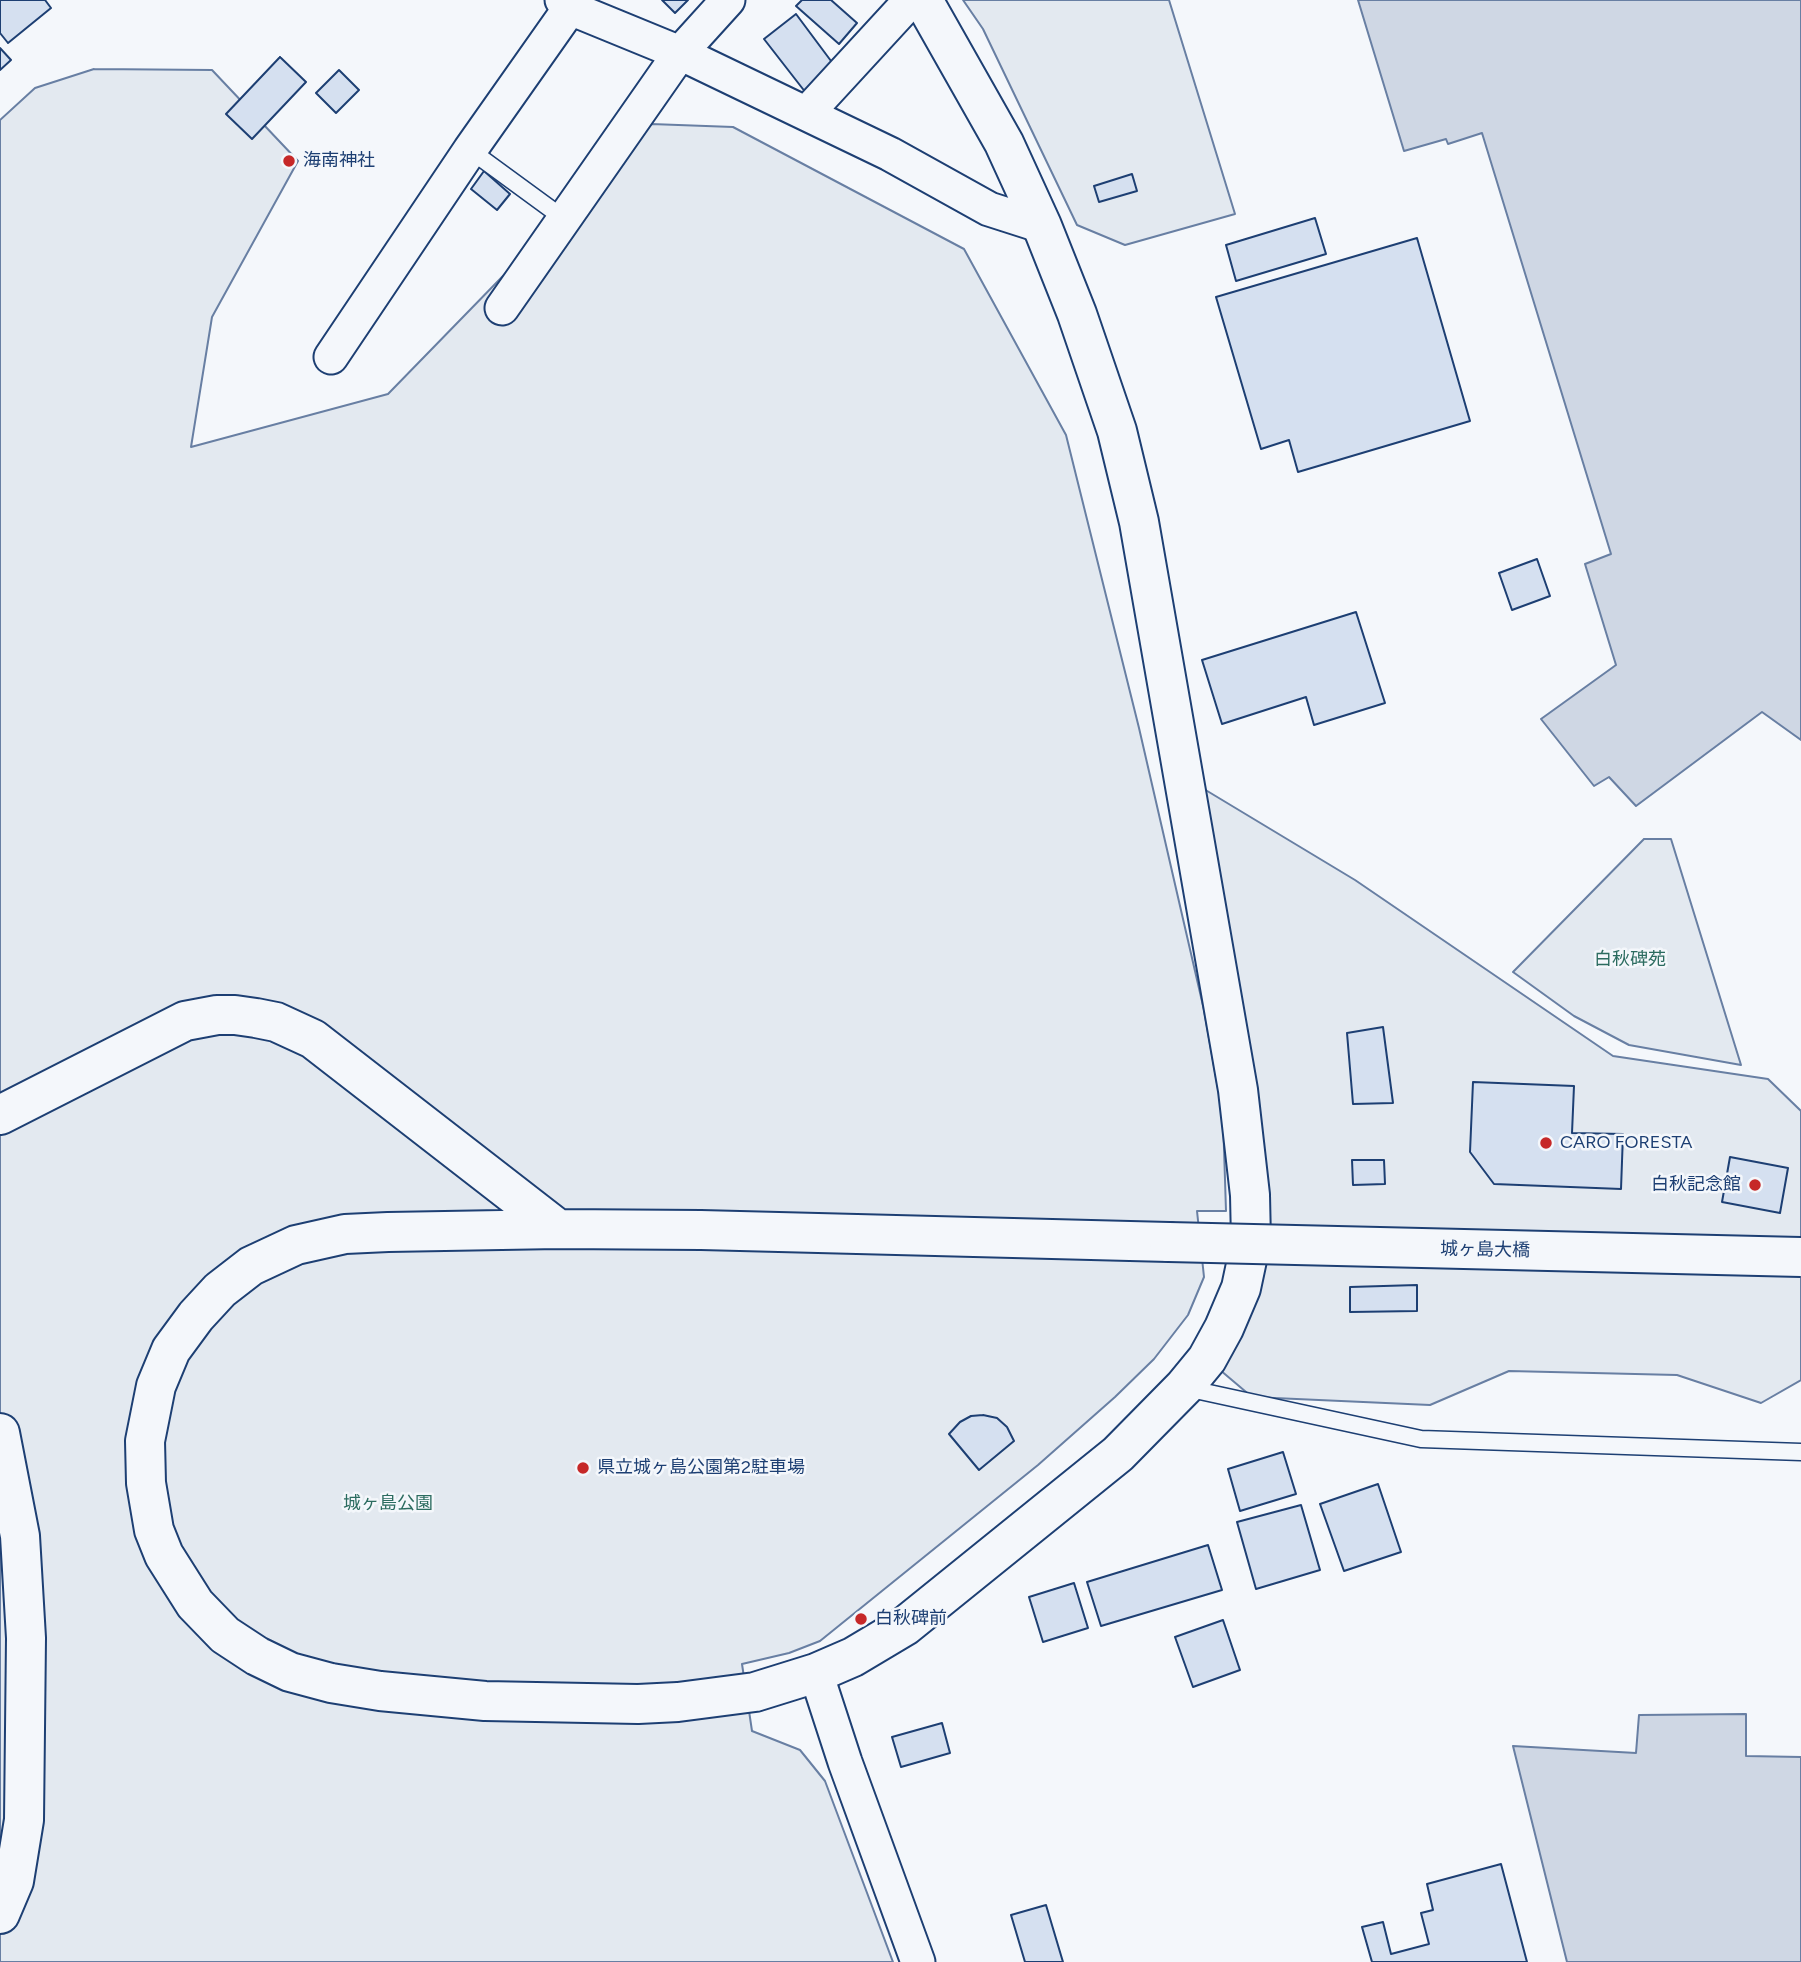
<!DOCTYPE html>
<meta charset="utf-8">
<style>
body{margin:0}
canvas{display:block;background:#f4f7fb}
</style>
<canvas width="1801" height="1962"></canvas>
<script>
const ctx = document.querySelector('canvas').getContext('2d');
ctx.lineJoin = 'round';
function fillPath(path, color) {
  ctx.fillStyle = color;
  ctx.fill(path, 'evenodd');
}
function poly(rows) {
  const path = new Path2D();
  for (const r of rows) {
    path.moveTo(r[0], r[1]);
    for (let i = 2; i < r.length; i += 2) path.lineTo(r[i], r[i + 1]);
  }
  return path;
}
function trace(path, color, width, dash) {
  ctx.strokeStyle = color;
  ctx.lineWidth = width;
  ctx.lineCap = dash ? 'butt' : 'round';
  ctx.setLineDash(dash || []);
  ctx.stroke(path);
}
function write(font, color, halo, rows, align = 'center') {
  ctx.font = font + ' Figtree,"Noto Sans JP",sans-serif';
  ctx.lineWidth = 5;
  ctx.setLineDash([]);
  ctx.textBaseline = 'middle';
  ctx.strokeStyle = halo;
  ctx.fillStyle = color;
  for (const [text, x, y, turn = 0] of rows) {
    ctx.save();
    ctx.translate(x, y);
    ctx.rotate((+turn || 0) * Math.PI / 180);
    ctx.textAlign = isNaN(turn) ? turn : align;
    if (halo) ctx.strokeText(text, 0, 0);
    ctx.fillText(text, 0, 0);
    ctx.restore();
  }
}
const green = poly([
 [963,0,1169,0,1235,214,1125,245,1077,225,983,29,963,0],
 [94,69,212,70,298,161,212,317,191,447,388,394,651,124,733,127,964,249,1066,435,1139,728,1204,1010,1223,1117,1226,1211,1197,1211,1204,1277,1188,1315,1154,1359,1115,1397,1038,1465,820,1641,789,1653,742,1664,752,1731,800,1750,825,1781,893,1962,0,1962,0,120,35,88,94,69],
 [1184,777,1355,880,1613,1056,1768,1079,1801,1111,1801,1380,1761,1403,1677,1375,1509,1371,1430,1405,1252,1397,1207,1359,1241,1288,1184,777],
 [1644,839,1671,839,1741,1065,1629,1045,1574,1016,1513,972,1644,839]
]);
fillPath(green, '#e3e9f0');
trace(green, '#687fa3', 2);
const water = poly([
 [1358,0,1801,0,1801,740,1762,712,1636,806,1609,777,1594,786,1541,719,1616,665,1585,564,1611,554,1482,133,1448,144,1446,139,1404,151,1358,0],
 [1746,1714,1746,1756,1801,1757,1801,1962,1567,1962,1513,1746,1636,1753,1639,1715,1746,1714]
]);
fillPath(water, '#cfd7e4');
trace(water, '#687fa3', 2);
const building = poly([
 [0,0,45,0,51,8,8,43,0,33,0,0],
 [662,0,688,0,675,13,662,0],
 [802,0,831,0,857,23,839,44,796,6,802,0],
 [796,14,837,69,806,93,764,39,796,14],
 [0,48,11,60,0,70,0,48],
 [280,57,306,82,252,139,226,114,280,57],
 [339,70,359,90,336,113,316,93,339,70],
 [484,171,510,194,497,210,471,189,484,171],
 [1132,174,1137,191,1099,202,1094,186,1132,174],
 [1315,218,1326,254,1236,281,1226,245,1315,218],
 [1417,238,1470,421,1298,472,1289,440,1261,449,1216,297,1417,238],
 [1537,559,1550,596,1512,610,1499,573,1537,559],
 [1356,612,1385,703,1314,725,1306,697,1222,724,1202,660,1356,612],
 [1383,1027,1393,1103,1353,1104,1347,1033,1383,1027],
 [1473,1082,1574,1086,1572,1133,1623,1134,1621,1189,1494,1184,1470,1152,1473,1082],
 [1730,1157,1788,1168,1780,1213,1722,1202,1730,1157],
 [1352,1160,1384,1160,1385,1184,1353,1185,1352,1160],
 [1417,1285,1417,1311,1350,1312,1350,1287,1417,1285],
 [983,1415,997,1418,1007,1427,1014,1441,979,1470,949,1434,960,1422,971,1416,983,1415],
 [1283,1452,1296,1494,1240,1511,1228,1469,1283,1452],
 [1378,1484,1401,1552,1344,1571,1320,1504,1378,1484],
 [1301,1505,1320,1570,1256,1589,1237,1522,1301,1505],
 [1208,1545,1222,1590,1101,1626,1087,1582,1208,1545],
 [1074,1583,1088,1628,1043,1642,1029,1597,1074,1583],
 [1223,1620,1240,1670,1193,1687,1175,1637,1223,1620],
 [942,1723,950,1753,901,1767,892,1737,942,1723],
 [1501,1864,1527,1962,1372,1962,1362,1927,1383,1922,1391,1954,1429,1944,1421,1913,1433,1910,1427,1884,1501,1864],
 [1046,1905,1063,1962,1025,1962,1011,1915,1046,1905]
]);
fillPath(building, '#d5e0f0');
trace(building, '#1d3f73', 2);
const lane = poly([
 [470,150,563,218],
 [1186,1388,1421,1439,1801,1452]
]);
const street = poly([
 [562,0,570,8,680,53,890,154,989,209,1042,226],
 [807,113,911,0],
 [502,308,680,53,728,0],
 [331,357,470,150,570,8],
 [816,1673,845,1762,918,1962]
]);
const secondary = poly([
 [923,0,1004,143,1042,226,1077,314,1117,431,1139,522,1238,1090,1250,1195,1251,1241,1241,1288,1224,1328,1207,1359,1184,1387,1118,1454,905,1626,853,1657,816,1673,755,1692,678,1702,638,1704,485,1701,380,1691,331,1683,290,1672,257,1656,225,1635,195,1604,164,1555,154,1530,146,1483,145,1441,156,1386,171,1350,196,1316,220,1290,251,1266,296,1245,345,1234,388,1232,558,1229,701,1230,1169,1242],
 [0,1115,185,1021,217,1015,235,1015,256,1018,276,1022,313,1039,558,1229],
 [0,1433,20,1536,26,1638,24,1820,14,1881,0,1914]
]);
trace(lane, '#1d3f73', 19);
trace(street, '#1d3f73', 37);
trace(secondary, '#1d3f73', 42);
trace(lane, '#f4f7fb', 16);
trace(street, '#f4f7fb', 33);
trace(secondary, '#f4f7fb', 38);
const secondaryBridge = poly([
 [1169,1242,1801,1257]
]);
trace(secondaryBridge, '#1d3f73', 42, []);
trace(secondaryBridge, '#f4f7fb', 38);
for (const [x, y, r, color] of [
 [289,161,7,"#c62828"],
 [1546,1143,7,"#c62828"],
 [1755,1185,7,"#c62828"],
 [583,1468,7,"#c62828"],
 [861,1619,7,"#c62828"]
]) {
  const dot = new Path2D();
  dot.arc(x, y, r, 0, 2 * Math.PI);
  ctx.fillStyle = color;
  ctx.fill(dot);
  trace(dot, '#f4f7fb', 2.5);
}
write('18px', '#1d3f73', '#f4f7fb', [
 ["海南神社",303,161],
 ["CARO FORESTA",1560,1143],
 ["白秋記念館",1741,1185,"right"],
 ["県立城ヶ島公園第2駐車場",597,1468],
 ["白秋碑前",875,1619]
], 'left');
write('18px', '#2c6c60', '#f4f7fb', [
 ["白秋碑苑",1630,960],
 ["城ヶ島公園",388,1504]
]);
write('18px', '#1d3f73', '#f4f7fb', [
 ["城ヶ島大橋",1485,1250,1]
]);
</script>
